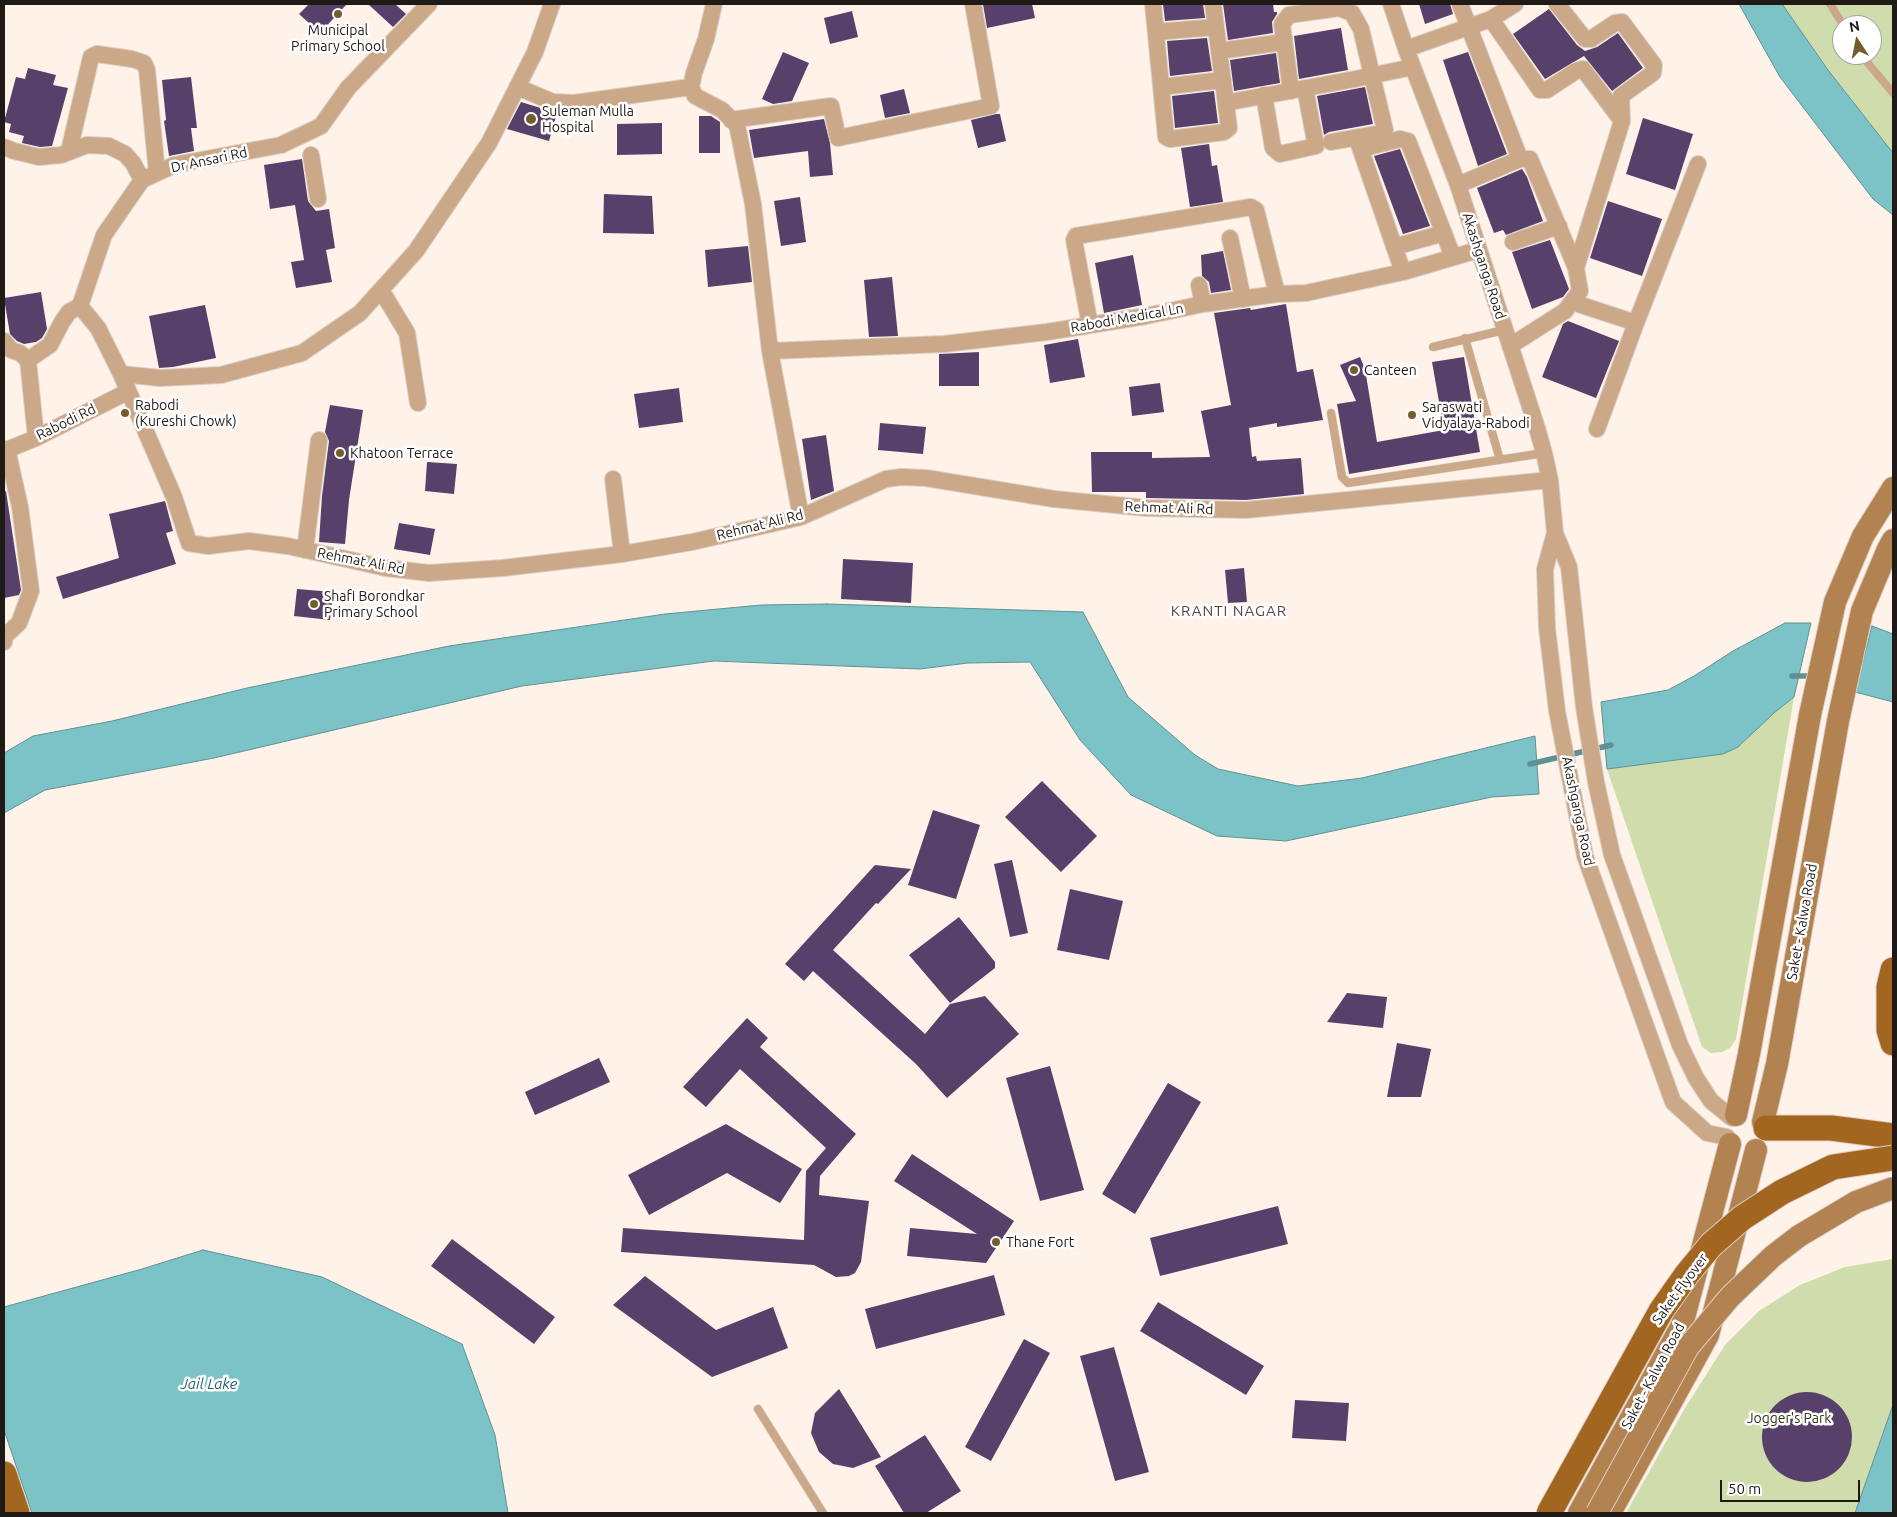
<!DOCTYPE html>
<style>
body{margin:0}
#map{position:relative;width:1897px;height:1517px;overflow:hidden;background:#fff2e9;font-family:Ubuntu,sans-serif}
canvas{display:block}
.frame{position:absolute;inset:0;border:5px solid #201a16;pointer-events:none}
.north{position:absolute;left:1832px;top:15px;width:50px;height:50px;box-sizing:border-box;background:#fff;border:1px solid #a6a3a2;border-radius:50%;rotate:349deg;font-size:14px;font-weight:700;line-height:20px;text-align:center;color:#201a16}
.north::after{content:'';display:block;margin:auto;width:18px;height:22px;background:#735d2d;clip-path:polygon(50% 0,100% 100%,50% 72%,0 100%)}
.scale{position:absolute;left:1720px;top:1480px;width:140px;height:22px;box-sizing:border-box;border:2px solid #201a16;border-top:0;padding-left:6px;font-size:15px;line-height:18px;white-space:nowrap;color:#201a16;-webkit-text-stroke:4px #fff;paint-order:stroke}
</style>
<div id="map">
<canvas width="1897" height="1517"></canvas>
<div class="frame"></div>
<div class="north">N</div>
<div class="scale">50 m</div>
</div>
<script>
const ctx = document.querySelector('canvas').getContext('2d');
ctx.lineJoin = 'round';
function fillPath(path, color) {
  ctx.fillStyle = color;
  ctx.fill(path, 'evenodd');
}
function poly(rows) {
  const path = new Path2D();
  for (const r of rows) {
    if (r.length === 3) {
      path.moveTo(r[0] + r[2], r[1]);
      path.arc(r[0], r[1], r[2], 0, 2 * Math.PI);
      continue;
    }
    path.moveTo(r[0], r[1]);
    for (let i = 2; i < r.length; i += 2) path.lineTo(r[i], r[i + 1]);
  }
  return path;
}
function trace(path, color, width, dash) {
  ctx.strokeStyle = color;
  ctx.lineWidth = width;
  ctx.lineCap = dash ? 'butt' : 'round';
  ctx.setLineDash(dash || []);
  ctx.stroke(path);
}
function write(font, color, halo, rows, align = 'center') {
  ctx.font = font + ' Ubuntu,sans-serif';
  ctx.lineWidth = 5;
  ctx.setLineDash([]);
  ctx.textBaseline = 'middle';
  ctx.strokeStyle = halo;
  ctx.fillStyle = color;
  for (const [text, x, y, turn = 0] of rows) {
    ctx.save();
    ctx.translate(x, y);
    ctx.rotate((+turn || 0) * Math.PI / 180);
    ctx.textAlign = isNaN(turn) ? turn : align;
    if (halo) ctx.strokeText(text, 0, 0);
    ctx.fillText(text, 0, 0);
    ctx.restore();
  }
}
fillPath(poly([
 [1782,4,1893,4,1893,153,1828,70],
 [1842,25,1872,25,1872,55,1842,55],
 [1794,697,1736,1039,1730,1048,1722,1052,1711,1053,1702,1047,1607,769,1697,758,1738,747,1774,713],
 [1893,1259,1893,1405,1855,1513,1626,1513,1685,1408,1725,1345,1759,1311,1800,1285,1845,1267]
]), '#cfdcac');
const water = poly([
 [1739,4,1782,4,1828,70,1893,153,1893,215,1873,199,1780,77,1739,4],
 [827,604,1083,612,1128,697,1195,755,1218,769,1298,786,1362,778,1535,736,1539,794,1492,797,1286,841,1217,836,1131,795,1080,740,1030,662,968,663,920,669,714,661,522,686,214,758,45,790,4,813,4,753,33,736,112,721,247,688,449,646,665,614,761,605,827,604],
 [1785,623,1811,623,1794,697,1774,713,1738,747,1723,754,1607,769,1601,702,1668,690,1694,676,1733,651,1785,623],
 [1872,626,1893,634,1893,702,1855,692,1872,626],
 [203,1250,322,1277,462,1344,495,1435,508,1513,32,1513,4,1430,4,1307,142,1269,203,1250],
 [1893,1405,1893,1513,1855,1513,1893,1405]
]);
fillPath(water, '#7cc3c7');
trace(water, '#609092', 1);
trace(poly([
 [1792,676,1815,676],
 [1530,764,1611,745]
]), '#609092', 5.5);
fillPath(poly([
 [309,4,347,4,320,33,299,14],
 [368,4,395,4,406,14,393,27],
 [983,4,1032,4,1035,18,987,28],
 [1163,4,1203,4,1205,18,1165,21],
 [1223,4,1273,4,1274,12,1277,12,1277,14,1272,22,1273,33,1228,40],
 [1419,4,1450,4,1453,14,1425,24],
 [1549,9,1577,45,1585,51,1597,47,1618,33,1643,68,1612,91,1584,56,1545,79,1513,34],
 [852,11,858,37,830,44,824,18],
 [1341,28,1348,70,1299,79,1294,36],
 [1207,38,1212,71,1170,76,1167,41],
 [783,52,809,63,792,101,773,104,762,99],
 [1468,52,1507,154,1478,166,1443,60],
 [1276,53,1280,83,1234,91,1230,60],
 [28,68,56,75,53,85,68,88,52,146,40,147,22,143,24,136,9,132,11,124,4,122,16,77,25,79],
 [191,77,197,128,191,128,194,151,169,156,164,121,166,120,162,80],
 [1365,87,1373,124,1329,132,1324,135,1317,96],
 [904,89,910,113,885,118,880,95],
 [1214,91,1218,123,1175,128,1172,96],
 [521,102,557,113,549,141,507,129],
 [996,114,1000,114,1006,141,978,148,971,120],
 [699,116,711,116,720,122,720,153,699,153],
 [1643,118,1693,134,1675,190,1626,174],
 [824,119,830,143,833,175,810,177,808,151,754,158,749,130],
 [662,123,662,154,617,155,617,124],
 [1209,144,1212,166,1217,165,1223,202,1190,207,1181,148],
 [1400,149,1430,226,1403,234,1374,156],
 [302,159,308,201,316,211,329,209,335,248,326,250,332,282,296,288,291,262,304,260,295,205,270,209,264,165],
 [1522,169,1527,177,1543,221,1506,235,1503,230,1494,233,1477,188],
 [604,194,652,196,654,234,603,233],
 [800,197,806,242,781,246,774,201],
 [1608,201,1662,219,1642,276,1590,258],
 [1550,240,1569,289,1563,297,1532,309,1512,252],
 [748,246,752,282,708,287,705,250],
 [1223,251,1231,290,1211,293,1209,282,1202,276,1201,255],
 [1133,255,1142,305,1104,313,1095,263],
 [892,277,898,336,869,337,864,280],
 [41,292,47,329,42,338,36,342,24,344,17,341,10,334,4,298],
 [1286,304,1297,372,1313,369,1323,420,1277,427,1277,423,1249,428,1252,457,1256,456,1257,461,1301,458,1304,494,1246,500,1148,498,1146,498,1146,492,1092,492,1091,452,1152,452,1152,458,1210,457,1201,411,1231,405,1214,313,1250,308,1251,310],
 [205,305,216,358,173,367,159,368,149,316],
 [1568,321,1619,341,1596,398,1542,377,1563,324],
 [1078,339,1085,377,1050,383,1044,345],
 [979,352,979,386,939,386,939,354],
 [1360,357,1367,374,1366,375,1377,442,1444,430,1432,362,1464,357,1480,452,1349,474,1337,404,1356,401,1340,365],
 [1160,383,1164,412,1132,416,1129,387],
 [679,388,683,422,639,428,634,394],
 [330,405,363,410,349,500,345,544,319,542,322,496,329,441,325,432],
 [880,423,926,427,923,454,878,450],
 [826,435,834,491,811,500,802,439],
 [427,462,457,464,454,494,425,491],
 [6,491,21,590,19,595,4,598,4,492],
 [165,501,173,531,166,533,176,564,63,599,56,577,119,558,109,514],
 [399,523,435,529,430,555,394,549],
 [843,559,913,563,911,603,841,599],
 [1244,568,1247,602,1228,603,1225,570],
 [297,589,333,592,330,620,294,616],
 [1042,781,1097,836,1061,872,1005,817],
 [933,810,980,825,956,899,908,885],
 [1012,860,1028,933,1010,937,994,864],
 [875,865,911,869,878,904,876,903,833,950,925,1034,950,1004,985,996,1019,1034,947,1098,916,1064,813,971,804,981,785,964],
 [1070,889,1123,901,1109,960,1057,950],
 [959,917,995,962,995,968,950,1003,909,955],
 [1347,993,1387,997,1383,1028,1327,1022],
 [747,1018,768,1038,760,1047,856,1134,820,1176,819,1195,869,1201,861,1262,855,1273,849,1276,836,1277,814,1265,621,1252,623,1228,804,1240,806,1171,826,1148,740,1069,706,1107,683,1087],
 [1397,1043,1431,1049,1421,1097,1387,1097],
 [599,1058,610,1082,535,1115,525,1092],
 [1050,1066,1084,1190,1040,1201,1006,1078],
 [1168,1083,1201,1102,1135,1214,1102,1194],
 [726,1124,802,1169,780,1203,727,1173,649,1215,628,1175],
 [912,1154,1014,1221,986,1263,907,1256,910,1228,977,1234,894,1181],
 [1278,1206,1288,1244,1160,1276,1150,1238],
 [452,1239,555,1317,534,1344,431,1266],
 [994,1275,1005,1315,876,1349,865,1309],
 [645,1276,716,1330,773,1307,788,1348,712,1377,613,1305],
 [1158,1302,1264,1366,1246,1395,1140,1331],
 [1024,1339,1050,1353,991,1461,965,1447],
 [1114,1347,1149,1472,1115,1481,1080,1356],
 [839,1389,881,1457,853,1468,833,1464,819,1452,811,1433,815,1413],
 [1807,1437,45],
 [1295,1400,1349,1403,1346,1441,1292,1438],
 [925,1435,961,1491,926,1513,904,1513,875,1466]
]), '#57416a');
const service = poly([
 [1830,4,1843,25],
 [1861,55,1893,93],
 [1465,338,1500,460],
 [1433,347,1504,330],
 [1331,413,1342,477,1348,483,1544,453],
 [758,1409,823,1513]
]);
const minor = poly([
 [429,4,348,88,321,126,281,145,174,165,142,180,104,235,80,306,98,328,121,374,174,497,189,543,208,546,249,541,288,546,386,568,429,573,503,568,622,554,692,542,801,517,886,479,902,477,926,478,1054,499,1147,508,1246,510,1550,480],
 [714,4,706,39,694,73,691,87,695,96,722,110,737,125,753,204,770,351,801,517],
 [1153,4,1166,137,1170,139,1224,132,1229,128,1225,97],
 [1213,4,1225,97,1230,102,1355,79,1413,67],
 [1391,4,1406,49,1458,185,1537,428,1544,453,1550,480,1555,533,1569,567,1584,707,1596,782,1612,855,1680,1045,1696,1078,1711,1101,1732,1118],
 [1460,4,1520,159,1530,159,1576,268,1580,291,1565,311,1510,346],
 [1557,4,1585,39,1591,39,1615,23,1622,22,1654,65,1653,73,1621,96,1622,121,1576,268],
 [1491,19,1540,90,1547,90,1576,71,1583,69,1622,121],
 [1156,32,1216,27],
 [1406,49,1491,19,1515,4],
 [1219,51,1284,42],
 [517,87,553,102,574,103,691,87],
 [1161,87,1223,80],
 [1291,91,1282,24,1289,15,1339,8,1352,13,1361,29,1385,130,1381,133,1331,142],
 [1264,95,1273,148,1280,154,1316,146,1305,88],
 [731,120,831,106,838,138,991,106,973,4],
 [1357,139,1403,272],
 [4,147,14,151,39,157,61,155,87,145,109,146,125,154,133,163,142,180],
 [1361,149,1400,139,1408,141,1453,257],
 [69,151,91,57,97,54,132,59,144,63,147,70,157,173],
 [311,155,318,199],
 [1458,185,1520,159],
 [1230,238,1243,299],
 [1513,242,1559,226],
 [1394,247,1444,233],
 [1199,285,1203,304],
 [381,290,407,333,418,403],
 [1572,302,1636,323,1698,164],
 [1090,325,1074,240,1076,236,1251,207,1256,210,1277,294],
 [4,341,11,350,20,353,28,360,36,438],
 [770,351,944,344,1047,332,1146,316,1203,304,1277,294,1306,293,1403,272,1478,250],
 [28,360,50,345,62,322,69,312,80,306],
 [121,374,160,378,221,375,302,353,360,313,416,251,489,143,535,52,552,4],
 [1597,429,1636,323],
 [4,451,36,438,127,392],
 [613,479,622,554],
 [1555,533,1545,569,1547,628,1557,711,1585,856,1673,1102,1707,1133,1727,1137],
 [305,550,319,440],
 [4,642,5,636,19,623,31,591,20,507,7,449]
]);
const secondary = poly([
 [1736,1115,1749,1054,1810,715,1835,602,1863,536,1893,488],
 [1763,1122,1777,1064,1838,721,1862,611,1888,549,1893,540],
 [1579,1513,1682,1325,1730,1144],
 [1610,1513,1708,1335,1756,1150]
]);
const primary = poly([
 [1893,970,1889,987,1889,1030,1893,1043],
 [1766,1128,1831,1128,1893,1136],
 [4,1474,17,1513]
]);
trace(service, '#dbcfc7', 9);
trace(minor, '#dbcfc7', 18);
trace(secondary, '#dbcfc7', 24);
trace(primary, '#dbcfc7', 27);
trace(service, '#caa888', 8);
trace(minor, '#caa888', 16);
trace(secondary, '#b38251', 22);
trace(primary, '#a26621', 25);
const secondaryBridge = poly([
 [1597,1513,1688,1347,1730,1297,1773,1256,1799,1236,1856,1202,1893,1188]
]);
const primaryBridge = poly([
 [1549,1513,1661,1311,1687,1274,1711,1245,1742,1218,1782,1192,1833,1167,1893,1158]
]);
trace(secondaryBridge, '#dbcfc7', 24, []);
trace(primaryBridge, '#dbcfc7', 27, []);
trace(secondaryBridge, '#b38251', 22);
trace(primaryBridge, '#a26621', 25);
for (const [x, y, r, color] of [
 [338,14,5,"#735d2d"],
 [531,119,6,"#735d2d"],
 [1354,370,5,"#735d2d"],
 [125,413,5,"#735d2d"],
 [1412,415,5,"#735d2d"],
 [340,453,5,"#735d2d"],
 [314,604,5,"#735d2d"],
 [996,1242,5,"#735d2d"]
]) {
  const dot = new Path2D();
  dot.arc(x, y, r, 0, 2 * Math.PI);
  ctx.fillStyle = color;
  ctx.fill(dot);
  trace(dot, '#fff', 2);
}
write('14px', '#201a16', '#fff', [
 ["Municipal",338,30,"center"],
 ["Primary School",338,46,"center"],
 ["Suleman Mulla",542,111],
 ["Hospital",542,127],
 ["Canteen",1364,370],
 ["Rabodi",135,405],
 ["(Kureshi Chowk)",135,421],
 ["Saraswati",1422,407],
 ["Vidyalaya-Rabodi",1422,423],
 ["Khatoon Terrace",350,453],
 ["Shafi Borondkar",324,596],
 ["Primary School",324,612],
 ["Thane Fort",1006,1242]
], 'left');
write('14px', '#201a16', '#fff', [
 ["Dr Ansari Rd",209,160,-12],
 ["Akashganga Road",1484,266,72],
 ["Rabodi Medical Ln",1127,318,-10],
 ["Rabodi Rd",66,422,-26],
 ["Rehmat Ali Rd",1169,508,2],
 ["Rehmat Ali Rd",760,525,-14],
 ["Rehmat Ali Rd",361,561,11],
 ["Akashganga Road",1578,811,78],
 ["Saket - Kalwa Road",1802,922,-80],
 ["Saket Flyover",1680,1289,-54],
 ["Saket - Kalwa Road",1653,1376,-62]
]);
write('14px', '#303811', '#fff', [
 ["Jogger's Park",1789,1418]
]);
ctx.letterSpacing = '1px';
write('15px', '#54483f', '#fff', [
 ["KRANTI NAGAR",1229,611]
]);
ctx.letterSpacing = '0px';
write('italic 15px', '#276265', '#fff', [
 ["Jail Lake",209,1384]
]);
</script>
